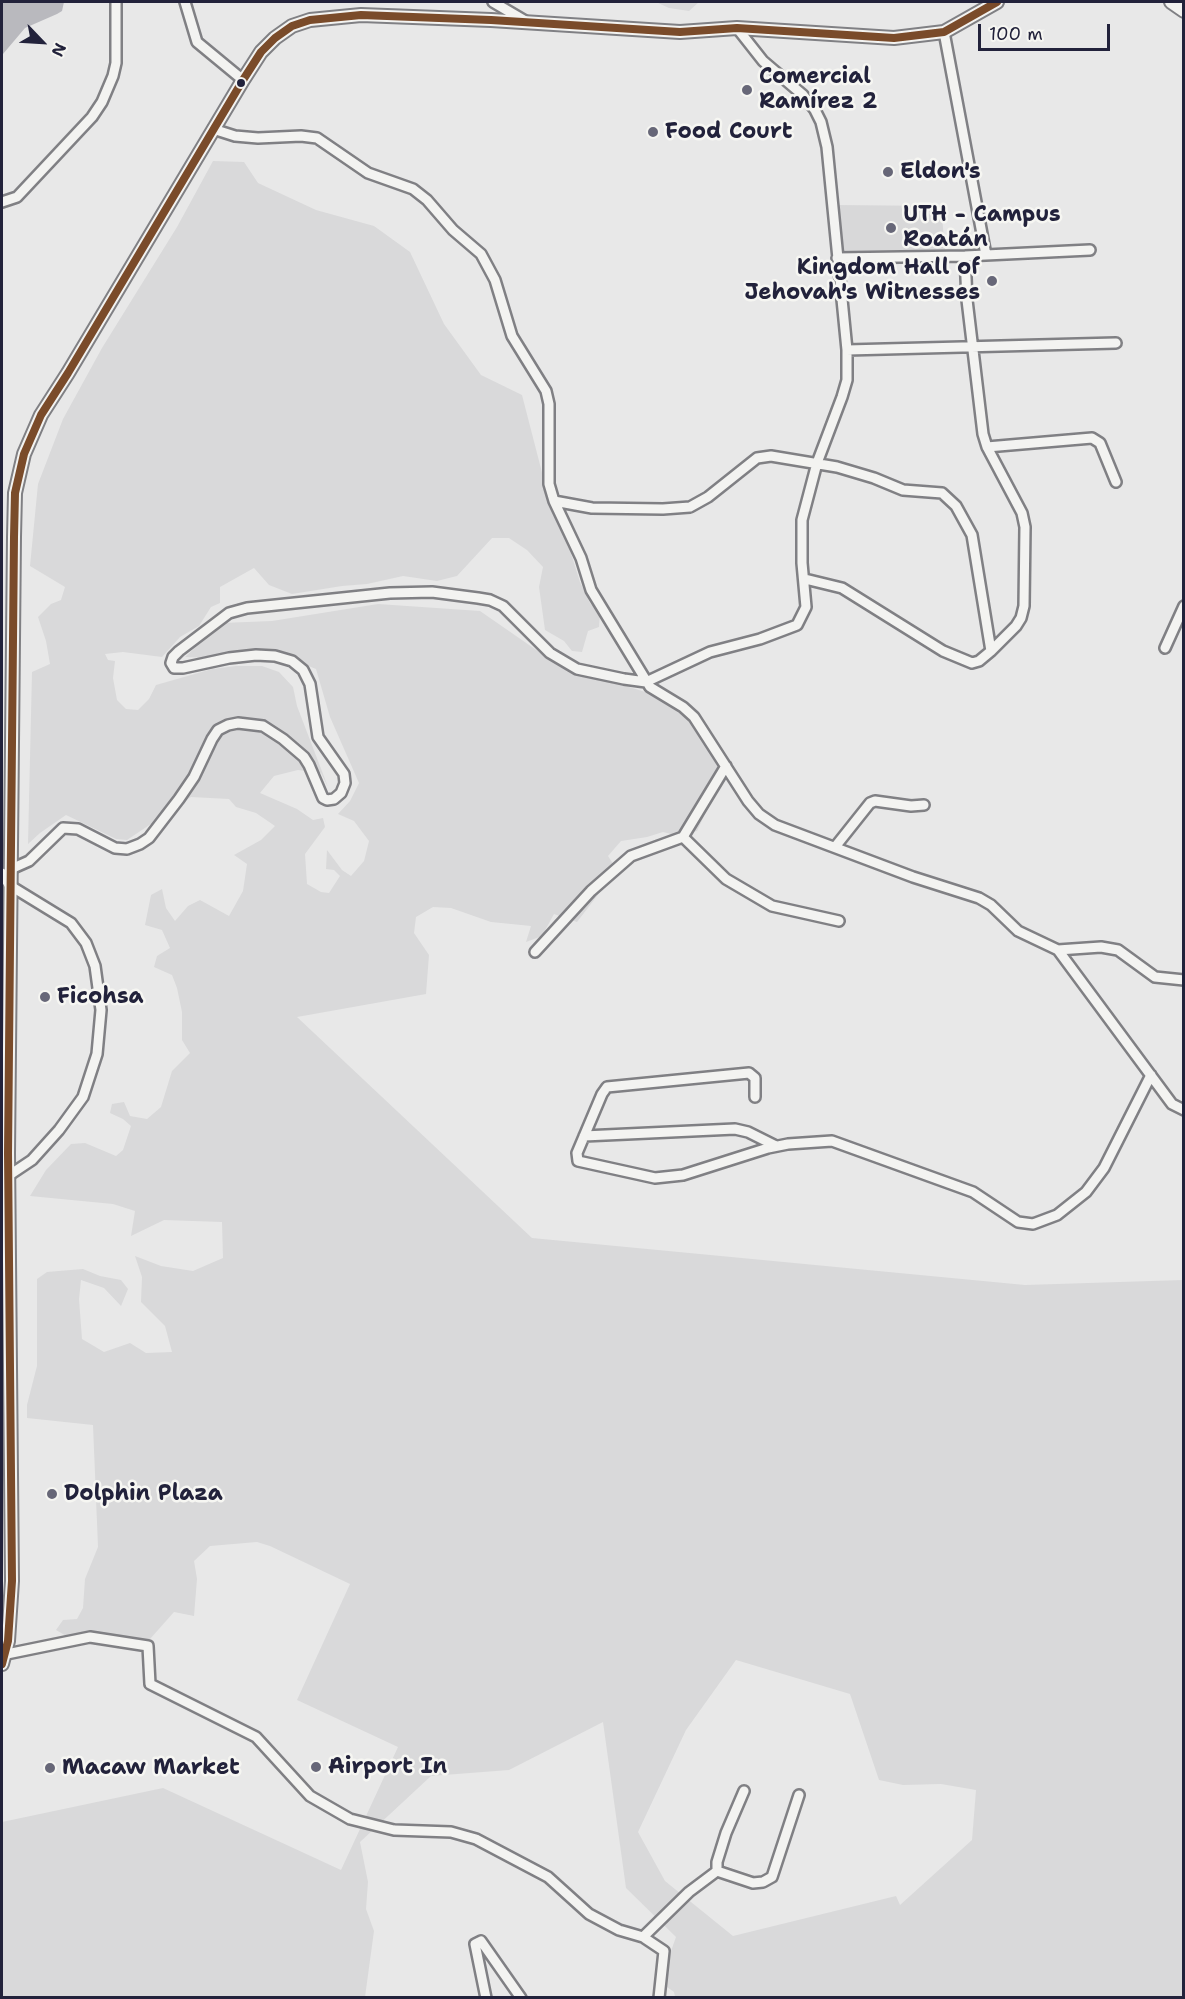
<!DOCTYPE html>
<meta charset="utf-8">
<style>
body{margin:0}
#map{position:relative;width:1185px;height:1999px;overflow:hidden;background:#e8e8e8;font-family:"Shantell Sans",sans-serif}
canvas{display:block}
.frame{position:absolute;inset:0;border:3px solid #22223b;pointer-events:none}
.north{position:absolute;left:12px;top:12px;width:60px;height:60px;-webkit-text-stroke:4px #f6f6f2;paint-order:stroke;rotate:115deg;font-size:16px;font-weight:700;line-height:24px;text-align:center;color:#22223b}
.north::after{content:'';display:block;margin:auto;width:21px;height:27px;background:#22223b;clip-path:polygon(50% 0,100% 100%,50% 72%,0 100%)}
.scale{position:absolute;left:978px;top:24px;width:132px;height:27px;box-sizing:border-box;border:3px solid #22223b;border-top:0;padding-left:8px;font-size:18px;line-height:21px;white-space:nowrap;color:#22223b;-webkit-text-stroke:4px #f6f6f2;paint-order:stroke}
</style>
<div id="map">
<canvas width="1185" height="1999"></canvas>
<div class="frame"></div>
<div class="north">N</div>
<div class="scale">100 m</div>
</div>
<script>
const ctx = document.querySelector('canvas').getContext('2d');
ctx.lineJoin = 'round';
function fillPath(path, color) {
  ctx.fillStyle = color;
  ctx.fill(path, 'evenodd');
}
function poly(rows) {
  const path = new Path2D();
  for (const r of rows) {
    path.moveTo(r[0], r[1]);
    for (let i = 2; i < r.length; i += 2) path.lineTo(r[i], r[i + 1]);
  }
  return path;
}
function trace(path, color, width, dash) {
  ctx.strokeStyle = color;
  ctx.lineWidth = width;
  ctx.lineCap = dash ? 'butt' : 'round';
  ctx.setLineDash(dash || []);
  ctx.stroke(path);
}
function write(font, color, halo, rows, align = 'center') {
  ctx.font = font + ' "Shantell Sans",sans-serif';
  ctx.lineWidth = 5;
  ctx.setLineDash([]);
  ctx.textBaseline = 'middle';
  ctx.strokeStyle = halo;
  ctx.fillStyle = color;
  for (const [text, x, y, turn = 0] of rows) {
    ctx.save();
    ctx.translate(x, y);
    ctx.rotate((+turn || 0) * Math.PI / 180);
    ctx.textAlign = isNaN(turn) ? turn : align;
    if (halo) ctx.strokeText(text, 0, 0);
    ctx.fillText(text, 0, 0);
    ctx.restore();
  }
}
fillPath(poly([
 [836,205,941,206,945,250,841,255]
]), '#d8d8d9');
fillPath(poly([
 [656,2,699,2,689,11,669,8],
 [213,161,244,162,258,183,316,210,374,226,410,252,444,324,481,375,522,395,546,488,557,509,580,582,590,603,600,613,599,627,588,631,582,652,572,651,564,641,545,630,539,587,543,567,527,550,509,538,492,538,457,576,437,581,403,576,367,584,342,586,292,594,269,585,254,568,220,587,220,603,211,607,199,626,180,637,162,657,123,652,105,654,108,660,115,661,113,678,117,700,126,709,138,710,149,699,156,685,212,669,236,666,262,666,279,672,293,687,297,706,328,787,321,773,298,770,274,776,260,793,297,809,313,820,323,818,325,827,305,854,307,884,321,892,329,893,340,876,334,870,326,869,327,850,342,870,351,876,364,861,369,841,354,821,338,814,350,801,359,783,330,717,316,669,271,651,212,658,185,657,222,623,272,621,378,604,480,611,558,665,655,695,682,712,700,736,724,774,697,831,675,835,663,832,647,837,621,841,608,856,617,870,577,922,554,914,542,936,526,942,531,926,491,922,451,908,433,907,416,917,414,933,429,955,426,994,297,1017,532,1238,1025,1285,1183,1280,1183,1997,675,1997,674,1992,660,1982,676,1937,626,1888,603,1722,509,1770,431,1776,360,1842,368,1882,366,1909,374,1931,365,1997,2,1997,2,1822,163,1788,341,1870,398,1747,297,1700,350,1584,270,1546,257,1542,210,1546,194,1561,197,1579,194,1616,174,1612,150,1639,139,1641,68,1637,56,1630,63,1620,77,1619,83,1608,85,1579,98,1547,93,1425,27,1418,27,1405,37,1366,37,1279,47,1272,83,1269,100,1276,121,1280,128,1289,121,1306,104,1288,81,1280,79,1299,82,1339,104,1352,130,1343,146,1353,172,1352,165,1326,141,1302,142,1277,135,1256,161,1266,193,1271,223,1258,222,1222,164,1220,131,1236,135,1211,113,1204,30,1196,46,1170,71,1144,85,1143,116,1156,123,1150,131,1126,123,1119,110,1113,112,1104,124,1102,130,1116,147,1119,161,1107,172,1071,190,1053,182,1040,182,1012,177,988,172,975,154,967,157,956,170,948,162,930,145,925,151,895,162,889,166,908,175,921,188,906,200,900,229,916,243,891,247,864,234,855,261,840,275,826,256,813,236,807,229,799,191,797,127,840,116,839,66,815,40,833,28,844,32,672,50,664,46,641,38,617,51,604,61,600,65,587,30,566,38,484,63,419,102,348,177,227],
 [736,1660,850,1694,879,1780,903,1785,941,1784,976,1790,972,1840,900,1905,896,1896,733,1936,665,1881,638,1832,686,1730]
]), '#d9d9da');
fillPath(poly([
 [2,2,64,2,62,11,57,14,25,28,3,54,2,59]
]), '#b9b9be');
const minor = poly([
 [185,2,197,42,243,80],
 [493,2,527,22],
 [944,32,986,255],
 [213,129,235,136,258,138,301,136,317,138,368,173,413,189,427,200,453,230,481,254,495,280,512,336,546,391,549,404,549,484,554,501,581,558,591,590,650,687,683,707,694,717,748,801,759,814,775,825,913,877,979,898,991,905,1018,931,1058,950,1172,1104,1184,1110],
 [2,202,17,197,92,117,102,102,113,76,116,63,116,2],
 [837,258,965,256,1090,250],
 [847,350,1116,343],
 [987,447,1092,438,1100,443,1116,482],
 [554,501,592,508,663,509,690,507,708,497,757,458,771,456,837,467,874,478,903,490,942,493,956,506,972,535,991,651],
 [805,579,842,588,943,651,972,663,979,661,991,651,1016,626,1021,618,1024,606,1025,527,1022,513,987,447,983,434,967,300,965,256],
 [1165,648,1184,606],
 [683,837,726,879,772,906,839,921],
 [835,847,870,803,875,801,911,806,924,805],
 [11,869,29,861,63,828,78,829,115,848,127,849,140,844,149,838,179,799,194,777,212,739,218,730,228,725,238,723,263,726,283,739,304,757,309,765,323,798,327,800,334,799,341,793,345,783,344,774,318,737,310,684,303,670,292,661,275,656,256,655,229,658,183,668,174,668,171,663,173,657,179,651,229,613,247,608,390,593,432,592,478,598,490,600,503,606,550,653,577,669,624,679,646,682,710,652,760,639,797,625,806,607,802,563,802,520,817,463,842,397,847,380,847,350,827,147,821,122,815,110,803,95,763,61,737,28],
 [2,873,9,885,71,923,86,943,95,966,101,1010,97,1054,83,1097,59,1130,32,1160,8,1176],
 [1058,950,1101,947,1118,950,1155,977,1184,980],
 [535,952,591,891,631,856,683,837,726,766],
 [755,1097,755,1078,749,1073,607,1087,602,1094,577,1153,578,1161,655,1178,683,1175,768,1148,788,1144,832,1141,973,1192,1018,1222,1033,1224,1057,1215,1086,1192,1104,1168,1151,1075],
 [584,1136,735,1129,748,1132,776,1146],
 [2,1655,90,1637,148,1646,150,1684,256,1737,310,1796,350,1819,394,1830,451,1832,476,1839,548,1877,589,1914,619,1930,643,1937,664,1951,659,1998],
 [717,1871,753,1883,763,1882,772,1877,799,1795],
 [717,1871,717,1862,726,1833,744,1791],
 [643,1937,689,1892,717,1871],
 [486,1998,475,1944,481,1941,521,1998]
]);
const major = poly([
 [1171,2,1184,11],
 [2,1664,8,1641,12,1581,8,1153,14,537,15,493,24,454,41,415,68,373,243,80,261,52,275,38,292,26,310,20,361,15,491,20,680,32,737,28,894,38,944,32,997,2]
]);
trace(minor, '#808084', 14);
trace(major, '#808084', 16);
trace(minor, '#f3f3f1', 9);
trace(major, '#f3f3f1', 12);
trace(poly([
 [2,1664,8,1641,12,1581,8,1153,14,537,15,493,24,454,41,415,68,373,243,80,261,52,275,38,292,26,310,20,361,15,491,20,680,32,737,28,894,38,944,32,997,2]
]), '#7a4b2a', 8);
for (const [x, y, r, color] of [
 [241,83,5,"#22223b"],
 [747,90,6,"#676778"],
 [653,132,6,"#676778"],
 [888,172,6,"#676778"],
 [891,228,6,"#676778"],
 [992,281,6,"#676778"],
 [45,997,6,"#676778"],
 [52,1494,6,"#676778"],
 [316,1767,6,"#676778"],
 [50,1768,6,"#676778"]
]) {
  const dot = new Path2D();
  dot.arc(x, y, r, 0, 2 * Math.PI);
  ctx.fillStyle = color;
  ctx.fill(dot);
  trace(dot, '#f6f6f2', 2);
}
write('bold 22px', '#22223b', '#f6f6f2', [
 ["Comercial",759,77],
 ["Ramírez 2",759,102],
 ["Food Court",665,132],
 ["Eldon's",900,172],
 ["UTH - Campus",903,215],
 ["Roatán",903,240],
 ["Kingdom Hall of",980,268,"right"],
 ["Jehovah's Witnesses",980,293,"right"],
 ["Ficohsa",57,997],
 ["Dolphin Plaza",64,1494],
 ["Airport In",328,1767],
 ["Macaw Market",62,1768]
], 'left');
</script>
